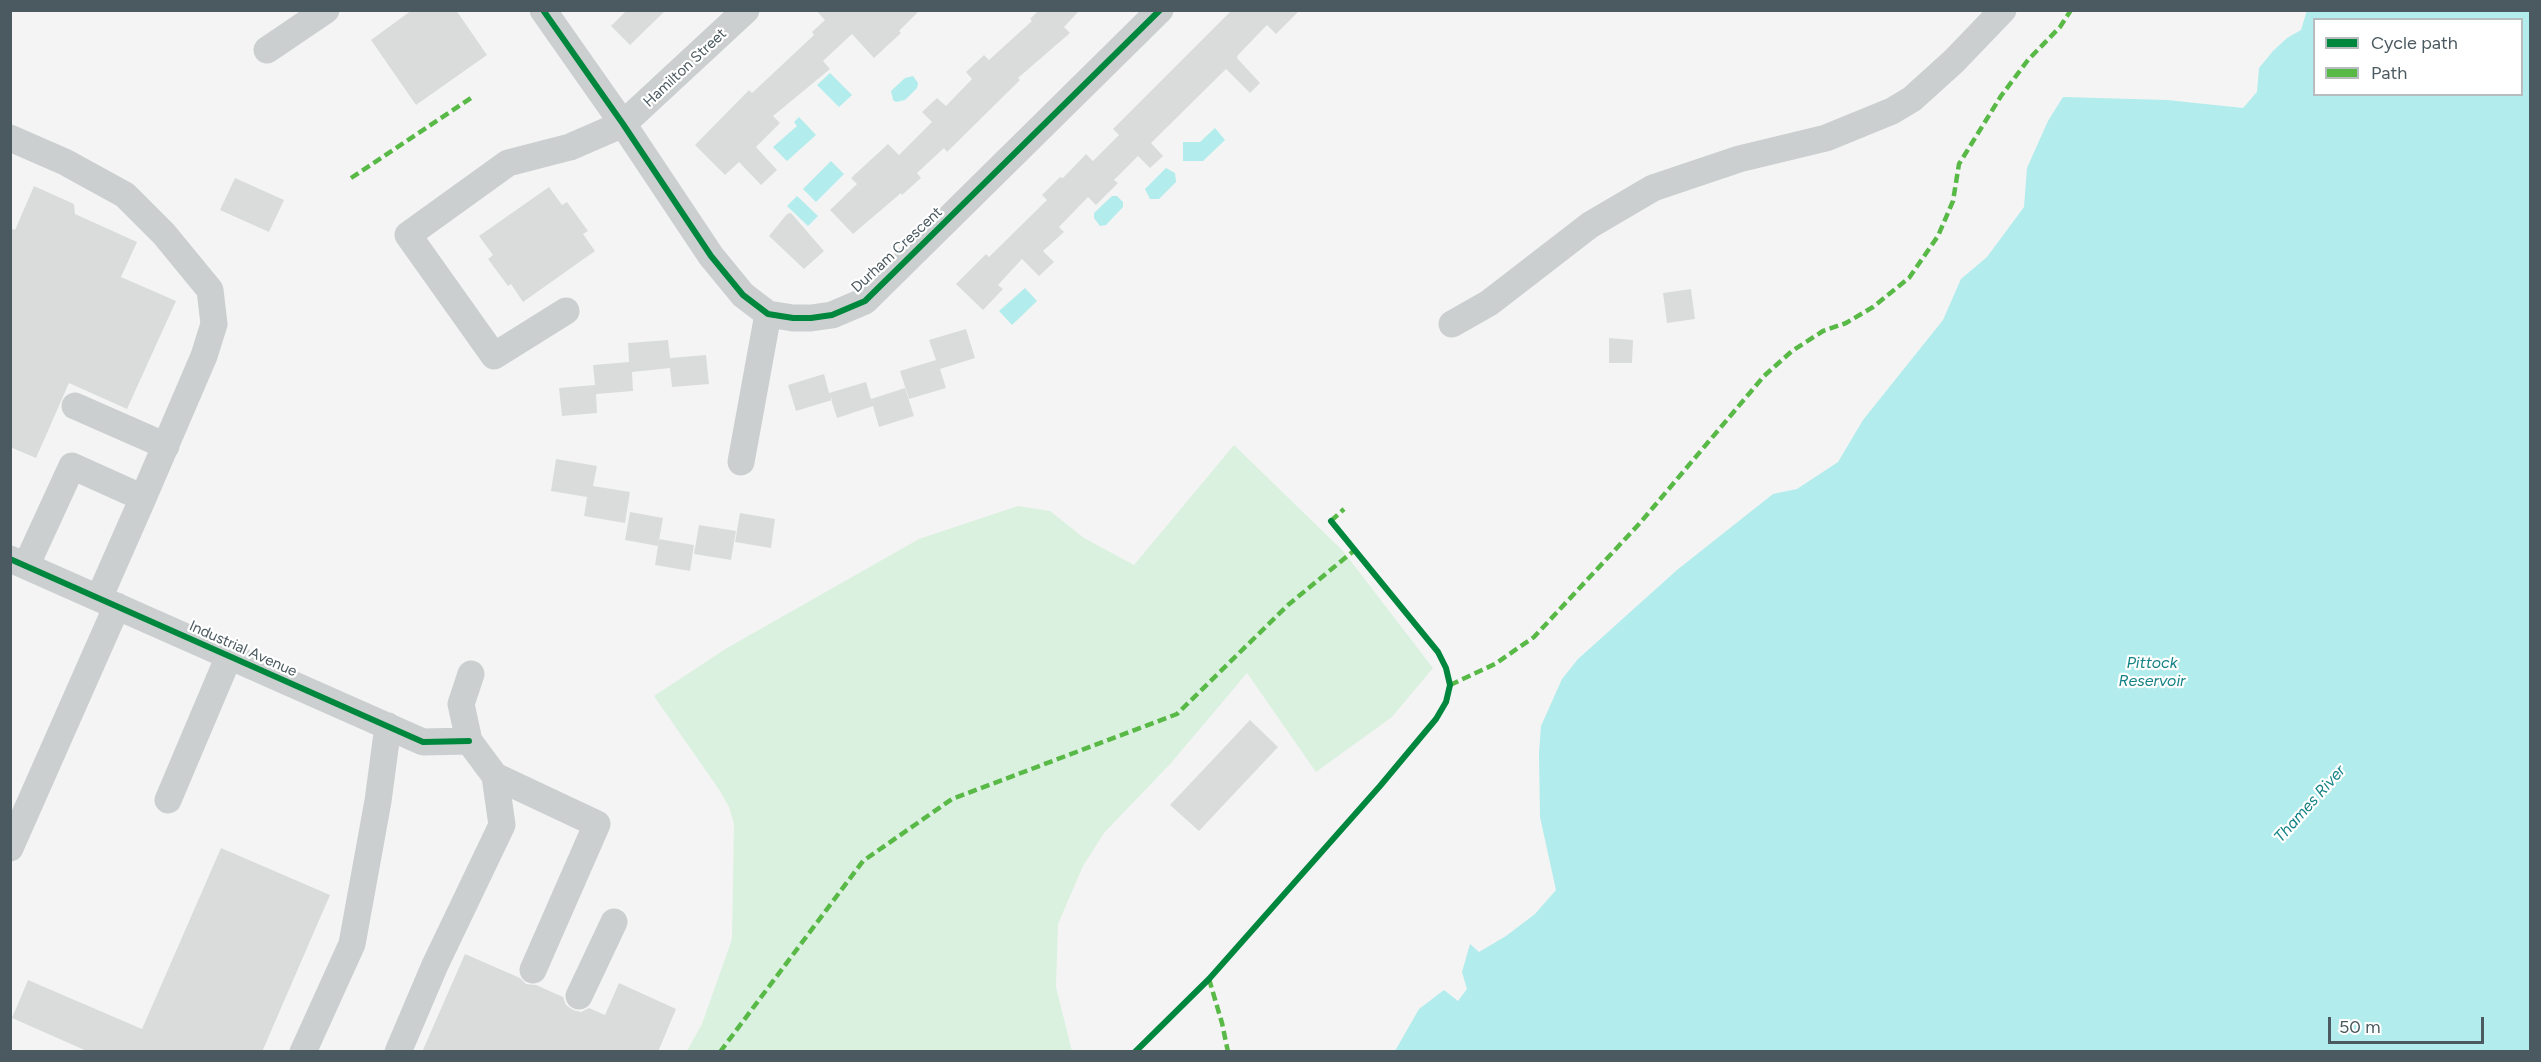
<!DOCTYPE html>
<style>
body{margin:0}
#map{position:relative;width:2541px;height:1062px;overflow:hidden;background:#f4f4f4;font-family:Figtree,sans-serif}
canvas{display:block}
.frame{position:absolute;inset:0;border:12px solid #4b5a60;pointer-events:none}
.legend{position:absolute;left:2313px;top:18px;width:210px;height:78px;box-sizing:border-box;background:#fff;border:2px solid #b7bdbf;margin:0;padding:8px 10px;list-style:none;font-size:18px;color:#4b5a60}
.legend li{display:flex;align-items:center;gap:12px;height:30px}
.legend b{width:30px;border:2px solid #b7bdbf}
.scale{position:absolute;left:2328px;top:1017px;width:156px;height:27px;box-sizing:border-box;border:3px solid #4b5a60;border-top:0;padding-left:8px;font-size:18px;line-height:21px;white-space:nowrap;color:#4b5a60;-webkit-text-stroke:4px #fff;paint-order:stroke}
</style>
<div id="map">
<canvas width="2541" height="1062"></canvas>
<div class="frame"></div>
<ul class="legend">
<li><b style="height:8px;background:#00873e"></b>Cycle path</li>
<li><b style="height:8px;background:#58b947"></b>Path</li>
</ul>
<div class="scale">50 m</div>
</div>
<script>
const ctx = document.querySelector('canvas').getContext('2d');
ctx.lineJoin = 'round';
function fillPath(path, color) {
  ctx.fillStyle = color;
  ctx.fill(path, 'evenodd');
}
function poly(rows) {
  const path = new Path2D();
  for (const r of rows) {
    path.moveTo(r[0], r[1]);
    for (let i = 2; i < r.length; i += 2) path.lineTo(r[i], r[i + 1]);
  }
  return path;
}
function trace(path, color, width, dash) {
  ctx.strokeStyle = color;
  ctx.lineWidth = width;
  ctx.lineCap = dash ? 'butt' : 'round';
  ctx.setLineDash(dash || []);
  ctx.stroke(path);
}
function write(font, color, halo, rows, align = 'center') {
  ctx.font = font + ' Figtree,sans-serif';
  ctx.lineWidth = 4.5;
  ctx.setLineDash([]);
  ctx.textBaseline = 'middle';
  ctx.strokeStyle = halo;
  ctx.fillStyle = color;
  for (const [text, x, y, turn = 0] of rows) {
    ctx.save();
    ctx.translate(x, y);
    ctx.rotate((+turn || 0) * Math.PI / 180);
    ctx.textAlign = isNaN(turn) ? turn : align;
    if (halo) ctx.strokeText(text, 0, 0);
    ctx.fillText(text, 0, 0);
    ctx.restore();
  }
}
fillPath(poly([
 [1234,445,1343,551,1433,668,1392,717,1316,772,1247,673,1171,763,1104,833,1083,866,1058,924,1056,987,1072,1051,687,1051,702,1024,732,939,734,824,729,807,720,791,654,696,727,648,919,539,1018,506,1050,511,1084,538,1134,565]
]), '#daf1df');
fillPath(poly([
 [2307,10,2530,11,2530,1051,1395,1051,1419,1009,1444,990,1458,1001,1467,989,1462,972,1470,944,1479,952,1506,936,1535,914,1556,890,1540,817,1539,753,1541,726,1562,679,1578,659,1677,570,1773,494,1797,489,1838,462,1863,420,1943,320,1961,279,1987,257,2024,207,2027,168,2048,121,2063,97,2167,100,2243,108,2257,92,2259,68,2273,51,2287,38,2301,30],
 [2314,20,2522,20,2522,94,2314,94],
 [830,73,852,95,839,107,817,85],
 [913,76,918,83,917,88,905,100,896,102,893,100,891,91,905,78],
 [799,117,816,135,787,161,773,147,797,126,794,122],
 [1215,128,1225,140,1203,161,1183,161,1183,142,1200,142],
 [831,161,844,174,816,202,803,189],
 [1166,168,1175,173,1176,182,1159,199,1150,199,1145,189],
 [797,196,818,216,808,226,787,206],
 [1112,196,1117,196,1123,202,1123,207,1106,225,1100,226,1094,218,1094,213],
 [1025,288,1037,301,1012,325,999,311]
]), '#b2ecec');
fillPath(poly([
 [412,10,456,10,487,55,416,105,371,40],
 [627,10,666,10,630,45,611,26],
 [816,10,920,10,899,31,901,33,874,58,852,34,823,61,830,69,773,116,780,123,756,147,777,170,761,185,739,162,725,175,695,145,749,90,752,93,814,35,812,32,825,20],
 [1039,10,1080,10,1064,27,1070,33,1018,78,1020,80,947,152,944,148,917,173,921,178,902,195,901,193,853,234,830,210,857,184,851,178,888,144,899,155,932,122,922,112,937,98,946,106,972,79,966,72,984,55,989,60,1032,21,1030,19],
 [1232,10,1300,10,1276,34,1267,25,1238,55,1237,58,1260,83,1250,93,1226,69,1151,143,1163,156,1150,168,1138,156,1114,180,1118,183,1096,205,1088,197,1059,227,1064,232,1043,251,1054,262,1039,276,1022,259,998,285,1003,289,983,310,956,284,986,254,989,257,1047,200,1042,195,1060,177,1063,178,1086,154,1093,161,1119,135,1113,129],
 [235,178,284,200,269,232,220,210],
 [34,186,74,204,75,214,137,242,121,277,176,301,127,409,69,383,36,458,10,447,10,228,15,230],
 [549,187,562,205,567,202,588,231,583,234,595,251,523,302,511,284,508,286,488,259,493,255,479,236],
 [791,213,824,251,804,269,769,236,787,214],
 [1691,289,1695,319,1667,323,1663,293],
 [966,329,975,358,940,369,946,388,909,399,900,371,936,360,929,340],
 [1609,338,1633,340,1632,363,1609,363],
 [668,340,670,358,706,355,709,384,672,387,670,368,632,372,633,391,596,394,597,413,562,416,559,388,595,385,593,365,629,362,628,343],
 [824,374,829,393,866,382,871,399,905,388,914,416,879,427,873,406,837,418,830,396,832,400,796,411,788,385],
 [556,459,597,466,593,486,630,492,625,523,584,516,587,497,551,491],
 [630,512,663,518,658,546,625,540],
 [740,513,775,519,771,548,735,542],
 [699,525,736,531,731,560,694,554],
 [659,539,694,545,690,571,655,565],
 [1250,720,1278,747,1199,831,1170,805],
 [221,848,330,895,262,1052,89,1052,12,1018,28,980,142,1029],
 [465,954,520,978,526,984,536,985,563,997,566,1005,573,1010,581,1012,589,1008,605,1015,619,983,676,1009,658,1052,422,1052]
]), '#dadcdc');
trace(poly([
 [543,10,623,124,711,256,743,295,768,314,793,318,811,318,832,315,865,301,1160,10],
 [267,50,326,10],
 [10,138,65,162,125,195,164,234,210,290,214,324,204,356,143,498],
 [566,311,494,356,408,235,508,163,570,147,623,124,746,10],
 [1452,324,1489,303,1590,225,1653,188,1739,159,1826,138,1892,111,1912,99,1954,61,2003,10],
 [75,406,166,446],
 [741,462,768,314],
 [10,559,423,742,469,741],
 [26,566,72,466,143,498,99,598],
 [471,674,461,704,469,741,495,776,597,824,533,970],
 [168,800,229,656],
 [10,848,117,606],
 [579,996,614,922],
 [303,1052,352,944,378,801,388,726],
 [398,1052,435,965,502,825,495,776]
]), '#cbcfcf', 27);
trace(poly([
 [351,178,471,98],
 [1331,521,1344,509],
 [1450,685,1495,664,1534,637,1640,523,1764,376,1792,351,1823,331,1846,323,1873,307,1909,278,1938,236,1953,201,1959,164,2001,96,2028,60,2060,27,2071,10],
 [1209,979,1222,1023,1228,1052],
 [720,1052,863,861,952,799,1177,714,1288,605,1356,549]
]), '#58b947', 4.5, [9, 4.5]);
trace(poly([
 [543,10,623,124,711,256,743,295,768,314,793,318,811,318,832,315,865,301,1160,10],
 [10,559,423,742,469,741],
 [1135,1052,1209,979,1380,786,1436,719,1446,702,1450,685,1446,668,1438,652,1331,521]
]), '#00873e', 6);
write('15px', '#4b5a60', '#fff', [
 ["Hamilton Street",685,68,-43],
 ["Durham Crescent",897,250,-43],
 ["Industrial Avenue",243,649,24]
]);
write('italic 16px', '#138284', '#fff', [
 ["Pittock",2152,663],
 ["Reservoir",2152,681],
 ["Thames River",2310,804,-48]
]);
</script>
